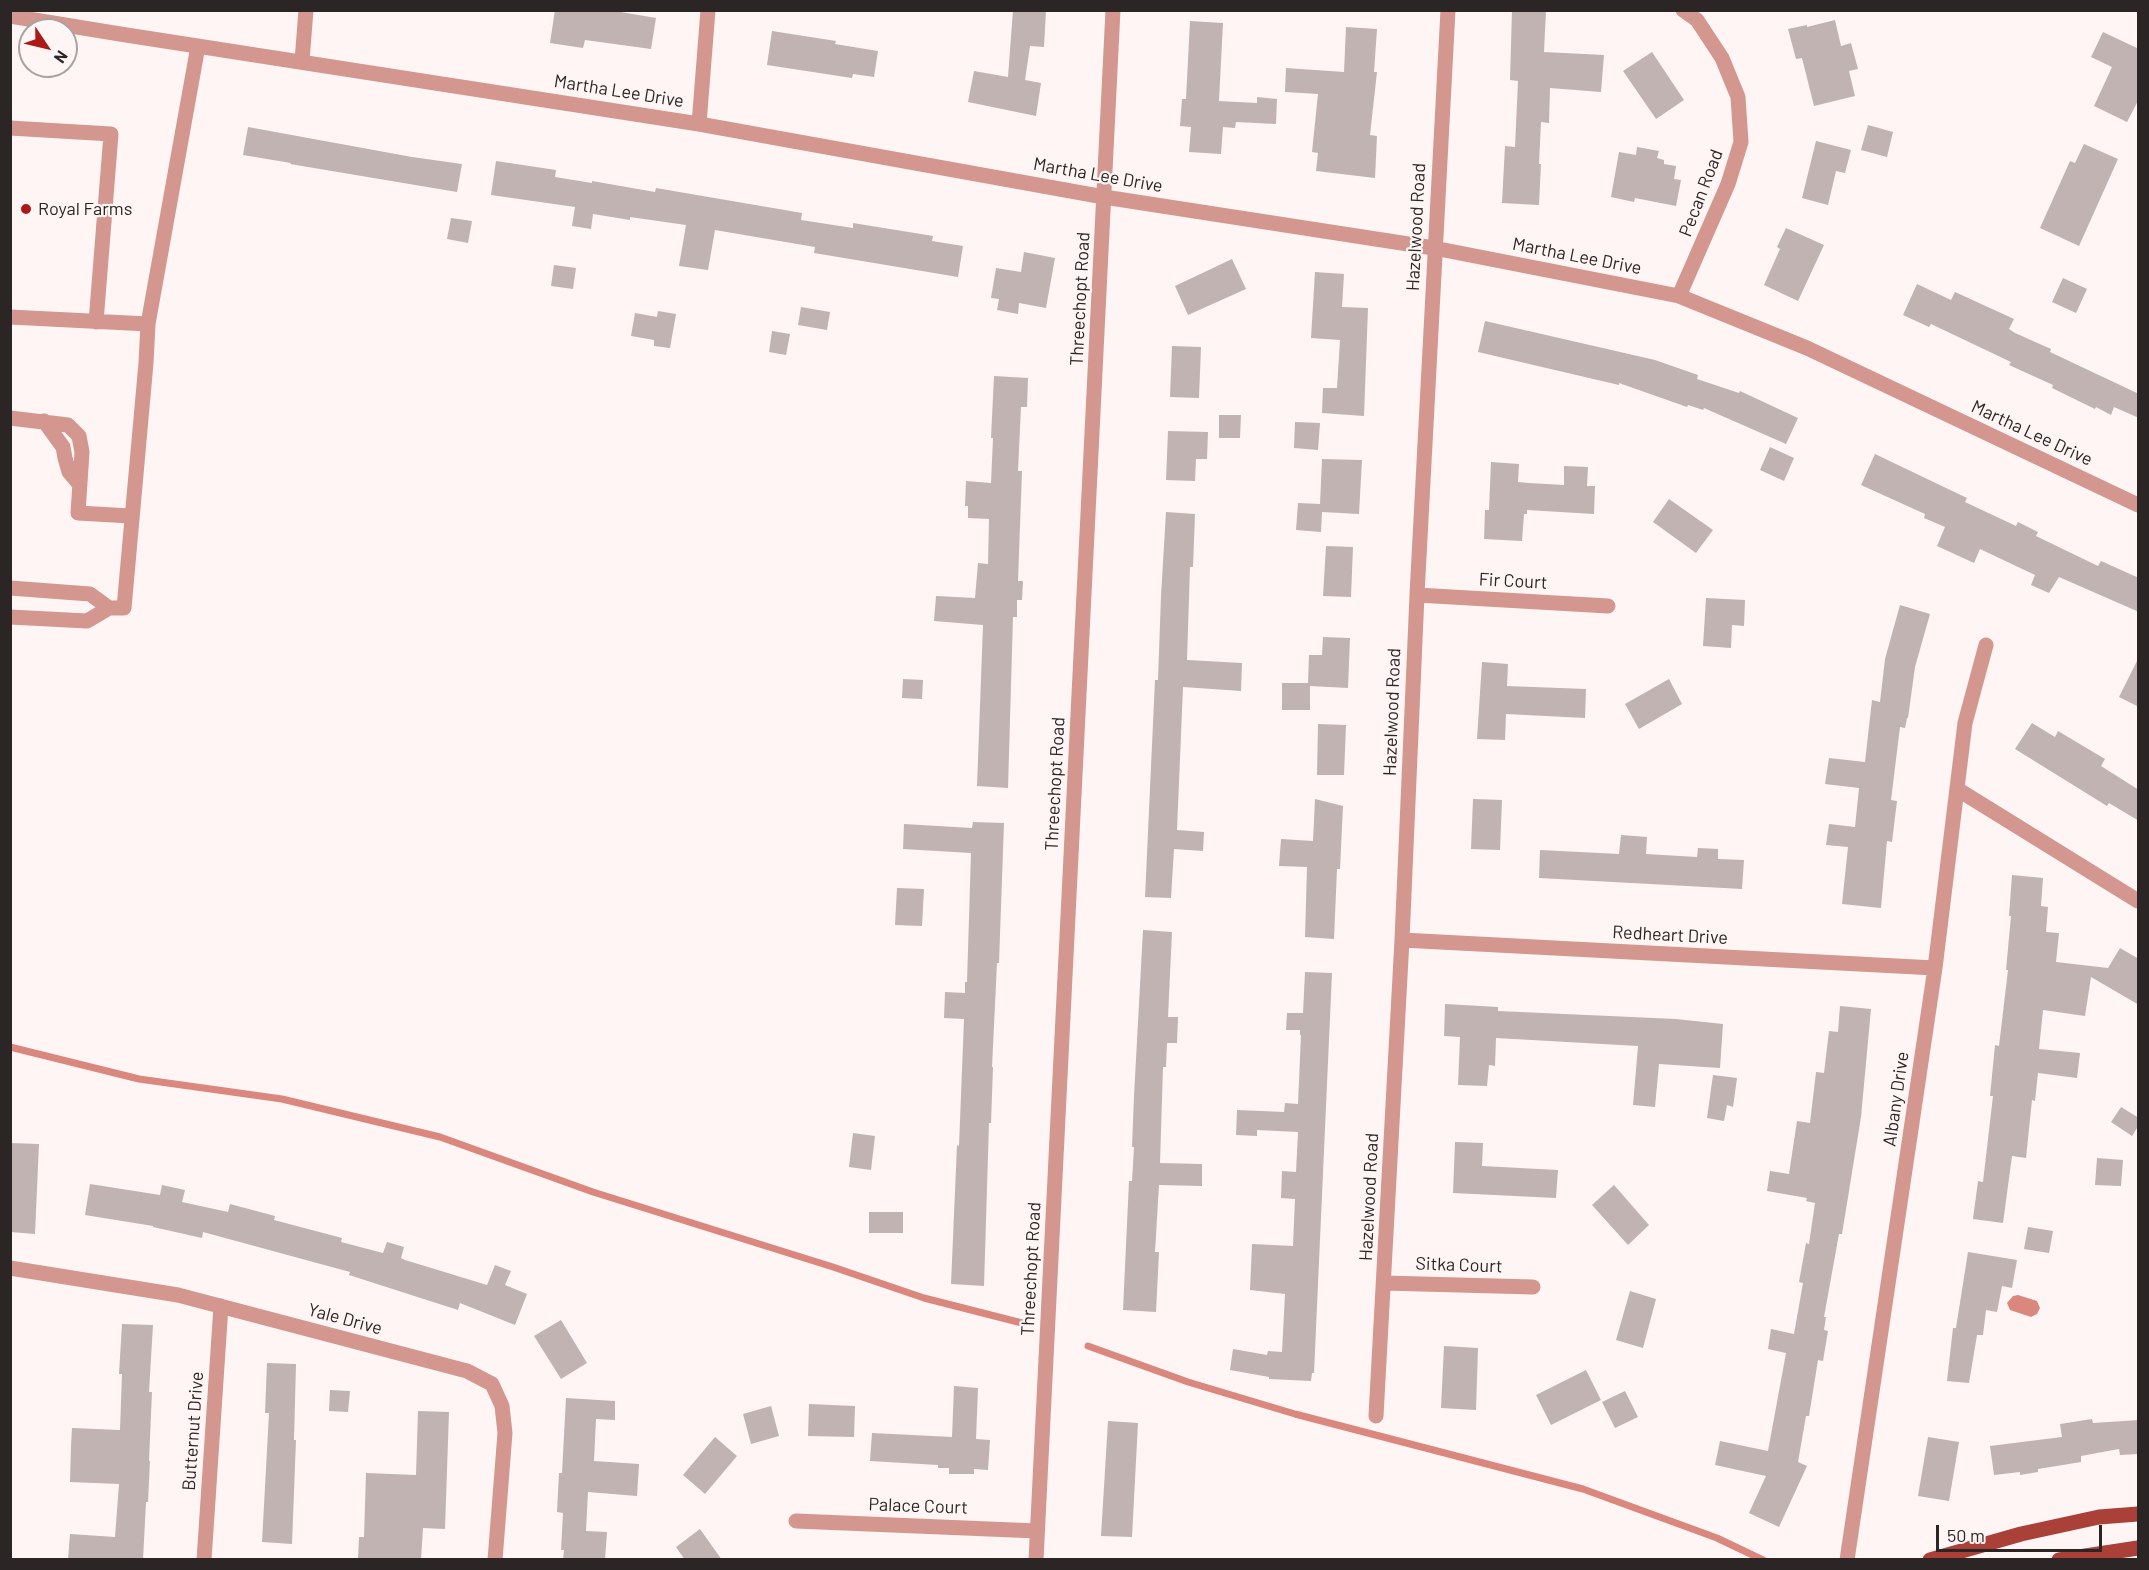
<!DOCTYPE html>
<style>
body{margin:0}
#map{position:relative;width:2149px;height:1570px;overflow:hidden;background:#fef5f4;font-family:Barlow,sans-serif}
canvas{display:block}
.frame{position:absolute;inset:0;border:12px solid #2b2625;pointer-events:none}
.north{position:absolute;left:18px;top:18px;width:60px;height:60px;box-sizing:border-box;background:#fef5f4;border:2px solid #aaa2a1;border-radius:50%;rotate:125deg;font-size:16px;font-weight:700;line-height:24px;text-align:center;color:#2b2625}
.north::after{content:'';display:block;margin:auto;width:21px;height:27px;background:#ab1918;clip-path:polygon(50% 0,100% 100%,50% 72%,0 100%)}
.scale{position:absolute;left:1936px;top:1525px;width:166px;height:27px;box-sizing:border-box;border:3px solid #2b2625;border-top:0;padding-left:8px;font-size:18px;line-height:21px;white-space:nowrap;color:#2b2625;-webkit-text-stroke:4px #fef5f4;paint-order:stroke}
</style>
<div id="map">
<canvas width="2149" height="1570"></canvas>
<div class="frame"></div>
<div class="north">N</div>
<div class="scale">50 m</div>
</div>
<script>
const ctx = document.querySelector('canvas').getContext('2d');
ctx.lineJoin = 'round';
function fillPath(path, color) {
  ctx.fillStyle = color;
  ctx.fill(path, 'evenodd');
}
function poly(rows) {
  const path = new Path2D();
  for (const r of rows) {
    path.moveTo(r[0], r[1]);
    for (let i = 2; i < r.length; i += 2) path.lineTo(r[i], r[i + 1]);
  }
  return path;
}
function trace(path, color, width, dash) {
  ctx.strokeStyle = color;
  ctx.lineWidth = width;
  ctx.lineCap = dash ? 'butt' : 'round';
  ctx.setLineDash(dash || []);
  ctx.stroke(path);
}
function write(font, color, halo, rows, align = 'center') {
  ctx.font = font + ' Barlow,sans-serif';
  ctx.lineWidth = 4.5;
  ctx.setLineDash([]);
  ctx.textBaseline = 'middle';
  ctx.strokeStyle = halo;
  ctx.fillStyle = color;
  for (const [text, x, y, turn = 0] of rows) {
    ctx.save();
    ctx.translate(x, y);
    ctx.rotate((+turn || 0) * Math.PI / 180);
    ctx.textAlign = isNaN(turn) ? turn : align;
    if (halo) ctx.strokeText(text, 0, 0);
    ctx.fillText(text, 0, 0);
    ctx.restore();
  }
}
fillPath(poly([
 [2018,1295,2037,1301,2040,1308,2037,1314,2031,1317,2010,1310,2007,1303,2013,1296]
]), '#da877d');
trace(poly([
 [10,1047,139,1079,282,1099,440,1137,593,1192,833,1267,924,1298,1022,1323],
 [1088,1346,1188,1382,1295,1414,1583,1489,1717,1538,1763,1560]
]), '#da877d', 7);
fillPath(poly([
 [555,10,609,10,656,18,651,49,585,40,583,48,550,43],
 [1013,10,1046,10,1044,47,1030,46,1025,80,1041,83,1036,116,968,102,974,71,1008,77],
 [1512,10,1546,10,1544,52,1604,55,1601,92,1550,88,1549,123,1541,122,1539,164,1541,164,1539,205,1502,203,1505,146,1515,147,1518,81,1510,80],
 [1835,20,1841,46,1851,43,1858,69,1849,71,1855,96,1814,106,1802,58,1796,59,1788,29,1807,25,1807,27],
 [1190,21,1223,23,1219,101,1257,103,1257,97,1277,99,1276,124,1236,122,1235,128,1223,127,1221,154,1189,152,1191,127,1180,126,1182,99,1186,99],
 [1346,27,1377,29,1374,72,1377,72,1370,135,1377,136,1375,178,1316,171,1318,153,1312,152,1318,94,1285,92,1286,68,1344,72],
 [772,31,836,41,835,44,878,51,874,77,853,74,852,78,767,65],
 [2103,32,2139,49,2139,99,2127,122,2094,106,2112,67,2091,57],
 [1652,52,1684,100,1656,119,1623,71],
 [1868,125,1893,132,1887,157,1861,150],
 [248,127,412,157,462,164,457,192,290,164,291,163,243,155],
 [1816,141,1851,150,1845,173,1836,171,1828,205,1802,198],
 [2084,144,2118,159,2079,246,2040,228,2070,161,2075,163],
 [1637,147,1659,151,1657,158,1664,160,1664,164,1676,166,1674,179,1681,180,1676,206,1635,198,1634,202,1611,197,1619,152,1636,155],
 [496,161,556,170,555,177,592,183,592,181,655,192,656,188,802,213,801,220,853,228,853,223,933,236,932,241,963,246,958,277,814,253,815,247,715,230,708,270,679,266,686,225,630,217,630,220,593,214,591,229,572,226,575,207,491,195],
 [451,218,472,221,468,243,447,239],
 [1786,228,1824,245,1798,301,1764,285,1780,249,1777,247],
 [1024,252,1055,258,1046,308,1019,303,1018,314,997,310,999,299,991,298,996,268,1021,272],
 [1232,259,1246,289,1188,315,1175,286],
 [554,265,576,268,573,289,551,286],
 [1315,272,1344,274,1342,307,1368,308,1364,416,1322,413,1323,388,1337,388,1340,340,1311,338],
 [2063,278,2087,289,2076,313,2052,302],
 [1917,284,1951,300,1955,292,2014,319,2009,329,2015,333,2051,349,2050,352,2139,394,2139,418,2114,407,2111,415,2096,407,2095,409,2052,388,2053,385,2009,365,2011,362,1931,324,1929,327,1903,315],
 [801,307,830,312,827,330,798,325],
 [658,311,676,314,670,348,654,346,654,340,631,336,635,313,657,317],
 [1485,321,1655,360,1698,375,1697,379,1739,393,1740,391,1798,418,1786,444,1704,408,1703,410,1688,405,1687,407,1619,383,1619,385,1478,352],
 [772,331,790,334,786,355,769,352],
 [1172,346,1201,347,1199,398,1170,397],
 [994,376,1028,378,1027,407,1021,407,1018,471,1022,471,1018,581,1023,581,1022,600,1017,600,1017,617,1013,617,1008,788,977,786,983,625,934,621,936,596,975,598,978,563,988,564,989,519,968,518,968,506,965,506,966,481,991,483,993,438,991,438],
 [1219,415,1241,415,1240,438,1219,438],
 [1295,422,1320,423,1318,450,1294,448],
 [1168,431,1208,432,1207,459,1196,459,1195,481,1166,480],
 [1770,447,1794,458,1784,481,1760,470],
 [1875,454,1967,498,1965,502,2016,526,2018,522,2038,532,2036,536,2098,566,2101,561,2139,578,2139,612,2059,577,2049,593,2031,585,2035,575,1980,549,1974,563,1937,546,1945,527,1924,518,1925,514,1861,485],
 [1322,459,1362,460,1359,514,1322,512,1321,532,1296,530,1298,503,1320,504],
 [1491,462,1519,464,1518,482,1529,483,1564,485,1564,466,1588,467,1587,486,1595,486,1594,514,1527,510,1527,514,1524,514,1522,541,1484,539,1485,510,1489,510],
 [1669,499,1713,530,1696,553,1653,522],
 [1166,512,1195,514,1193,567,1190,567,1187,660,1242,663,1241,691,1183,687,1177,830,1204,832,1203,851,1174,849,1171,898,1145,897,1155,680,1158,680,1161,596],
 [1326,546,1353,547,1351,597,1323,596],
 [1706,598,1745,600,1744,626,1732,625,1731,648,1703,646],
 [1900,605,1930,614,1915,667,1908,718,1907,718,1905,728,1900,727,1891,800,1897,801,1892,842,1887,841,1881,908,1842,904,1848,847,1826,845,1829,824,1855,827,1859,788,1825,784,1829,758,1865,762,1872,700,1880,702,1885,659],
 [1323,637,1350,638,1348,688,1310,686,1310,710,1282,710,1282,683,1308,683,1309,655,1322,655],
 [2139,657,2139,707,2119,697],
 [1482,662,1508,664,1507,686,1586,689,1585,718,1506,714,1505,740,1477,739],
 [903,679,923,680,922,699,902,698],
 [1669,679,1682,704,1639,729,1625,704],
 [2032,723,2055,737,2058,731,2105,759,2101,766,2139,790,2139,821,2109,803,2107,806,2015,749],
 [1318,724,1346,725,1344,775,1317,775],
 [1315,799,1343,806,1340,869,1337,869,1334,939,1305,937,1307,867,1279,866,1281,839,1313,841],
 [1473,799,1502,800,1500,850,1471,849],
 [973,822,1004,823,999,963,997,963,992,1067,993,1067,991,1123,989,1123,984,1286,951,1284,957,1145,959,1146,964,1019,944,1018,945,992,965,993,965,982,967,982,971,853,903,849,904,824,972,828],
 [1621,835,1647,837,1646,854,1697,857,1698,848,1718,849,1718,859,1744,860,1742,889,1539,878,1540,850,1619,854],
 [2012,875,2043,878,2041,906,2048,907,2046,932,2059,933,2056,962,2108,968,2120,948,2139,959,2139,1005,2091,977,2085,1016,2043,1010,2039,1049,2080,1053,2077,1078,2038,1073,2035,1101,2032,1100,2026,1158,2012,1156,2003,1223,1973,1219,1978,1181,1983,1182,1993,1096,1990,1096,1995,1045,1999,1046,2008,970,2006,970,2011,916,2009,916],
 [897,888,924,889,922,926,895,925],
 [1143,930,1172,932,1168,1017,1178,1017,1177,1043,1167,1043,1166,1067,1163,1067,1160,1163,1202,1164,1202,1186,1159,1185,1155,1252,1159,1252,1156,1312,1123,1310,1129,1181,1132,1181,1134,1147,1132,1147,1134,1096],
 [1305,972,1332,973,1314,1373,1312,1373,1311,1381,1269,1379,1269,1377,1230,1370,1233,1349,1267,1355,1268,1351,1282,1352,1285,1294,1250,1290,1252,1244,1293,1246,1295,1199,1281,1198,1282,1171,1296,1172,1298,1132,1257,1130,1257,1136,1236,1135,1237,1110,1284,1112,1285,1103,1298,1104,1301,1035,1300,1035,1300,1030,1286,1030,1287,1013,1303,1013],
 [1445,1004,1498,1007,1498,1011,1676,1019,1723,1024,1720,1068,1659,1064,1655,1107,1633,1105,1638,1046,1496,1038,1495,1066,1489,1065,1487,1086,1458,1085,1460,1037,1444,1036],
 [1840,1006,1871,1009,1861,1117,1842,1234,1839,1234,1824,1317,1826,1317,1824,1330,1828,1331,1823,1361,1818,1360,1809,1416,1806,1416,1798,1462,1807,1466,1779,1527,1749,1513,1766,1476,1715,1465,1720,1441,1768,1451,1786,1353,1768,1349,1771,1329,1794,1334,1803,1283,1799,1282,1806,1243,1809,1244,1815,1203,1806,1201,1807,1198,1767,1191,1770,1171,1789,1174,1797,1121,1810,1123,1816,1072,1824,1073,1829,1031,1838,1032],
 [1713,1075,1737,1078,1733,1107,1727,1105,1724,1121,1707,1118],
 [2121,1107,2139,1118,2139,1125,2132,1136,2111,1122],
 [853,1133,875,1136,871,1170,849,1167],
 [1455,1142,1483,1143,1482,1166,1558,1170,1556,1198,1453,1193],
 [10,1143,39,1144,35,1234,10,1232],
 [2097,1158,2123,1160,2121,1186,2095,1185],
 [90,1184,160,1195,162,1185,185,1190,182,1202,228,1212,230,1204,275,1216,274,1220,342,1238,341,1242,383,1253,387,1242,404,1247,401,1258,405,1260,487,1285,495,1265,511,1271,505,1285,527,1294,515,1325,460,1303,458,1310,349,1275,350,1272,203,1232,202,1238,153,1227,153,1226,85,1215],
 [1614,1185,1649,1225,1628,1245,1592,1205],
 [869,1212,903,1212,903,1233,869,1233],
 [2028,1227,2053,1231,2049,1253,2024,1249],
 [1968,1252,2017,1260,2012,1288,2002,1286,1997,1312,1986,1310,1983,1335,1977,1335,1969,1383,1947,1381,1953,1328,1956,1328],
 [1630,1291,1656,1299,1643,1348,1616,1340],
 [561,1320,587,1363,561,1379,534,1336],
 [122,1324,153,1325,149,1392,152,1392,149,1461,150,1461,148,1502,146,1502,143,1560,68,1560,70,1534,115,1537,119,1484,70,1482,71,1446,72,1428,120,1430,122,1374,119,1374],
 [1444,1346,1478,1348,1476,1410,1441,1408],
 [267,1363,296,1364,294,1440,296,1440,292,1544,262,1542,269,1413,265,1413],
 [1586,1370,1601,1400,1551,1425,1536,1395],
 [954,1386,978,1388,976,1439,990,1440,988,1470,974,1469,974,1474,949,1474,949,1468,938,1468,938,1465,870,1461,872,1433,952,1437],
 [330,1390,350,1391,348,1412,329,1411],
 [1625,1391,1638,1417,1615,1428,1602,1402],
 [566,1398,615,1401,615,1420,596,1419,594,1461,639,1464,637,1496,588,1492,586,1531,607,1532,605,1560,563,1560,564,1550,561,1550,563,1513,557,1512,559,1473,562,1473],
 [809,1404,855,1406,854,1437,808,1436],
 [771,1406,779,1436,751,1444,743,1414],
 [418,1411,449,1412,445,1529,423,1528,421,1560,358,1559,359,1537,364,1537,366,1473,416,1475],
 [2092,1419,2093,1423,2139,1420,2139,1454,2120,1455,2119,1449,2081,1456,2081,1462,2038,1469,2038,1472,2020,1475,2020,1472,1994,1475,1990,1446,2062,1437,2060,1424],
 [1108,1421,1138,1423,1132,1537,1101,1536],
 [715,1437,737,1456,705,1494,683,1475],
 [1928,1437,1959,1442,1949,1501,1918,1496],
 [700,1529,722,1560,685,1560,676,1547]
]), '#c1b3b1');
trace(poly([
 [10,16,120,34,699,124,1104,197,1434,248,1679,296,1807,348,2138,505],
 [302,61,306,10],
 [699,124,708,10],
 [10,128,111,134,96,322],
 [1679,296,1728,184,1741,142,1738,97,1722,58,1697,20,1683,10],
 [10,317,148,324],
 [10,418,68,425,79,436,82,452,78,513,131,516],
 [44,421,63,447,65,458,69,472,80,485],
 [10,588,90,594,109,608],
 [1417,595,1608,606],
 [10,617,87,621,109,608,124,608,146,363,148,324,198,46],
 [1957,789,2138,901],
 [1402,940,1935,968],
 [10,1268,178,1295,467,1371,492,1384,502,1406,505,1433,495,1560],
 [1384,1283,1533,1287],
 [1376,1416,1402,940,1417,595,1448,10],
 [796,1521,1037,1531],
 [204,1560,221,1306],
 [1036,1560,1113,10],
 [1847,1560,1935,968,1965,723,1986,645]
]), '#d3978f', 15);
trace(poly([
 [1930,1560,2021,1534,2099,1517,2138,1514],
 [2059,1560,2138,1548]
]), '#a94138', 15);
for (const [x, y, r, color] of [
 [26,209,6,"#ab1918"]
]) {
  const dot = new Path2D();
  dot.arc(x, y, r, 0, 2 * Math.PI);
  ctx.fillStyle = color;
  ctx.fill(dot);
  trace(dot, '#fef5f4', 2);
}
write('18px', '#2b2625', '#fef5f4', [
 ["Martha Lee Drive",619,91,9],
 ["Martha Lee Drive",1098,175,10],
 ["Pecan Road",1701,193,-69],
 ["Hazelwood Road",1416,227,-87],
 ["Martha Lee Drive",1577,256,11],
 ["Threechopt Road",1080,299,-87],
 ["Martha Lee Drive",2032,433,25],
 ["Fir Court",1513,581,3],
 ["Hazelwood Road",1392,712,-88],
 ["Threechopt Road",1055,784,-87],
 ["Redheart Drive",1670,935,3],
 ["Albany Drive",1896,1099,-82],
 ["Hazelwood Road",1369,1197,-87],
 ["Sitka Court",1459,1265,2],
 ["Threechopt Road",1031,1269,-87],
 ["Yale Drive",345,1319,15],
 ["Butternut Drive",193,1431,-86],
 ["Palace Court",918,1506,2]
]);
write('18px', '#2b2625', '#fef5f4', [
 ["Royal Farms",38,209]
], 'left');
</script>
